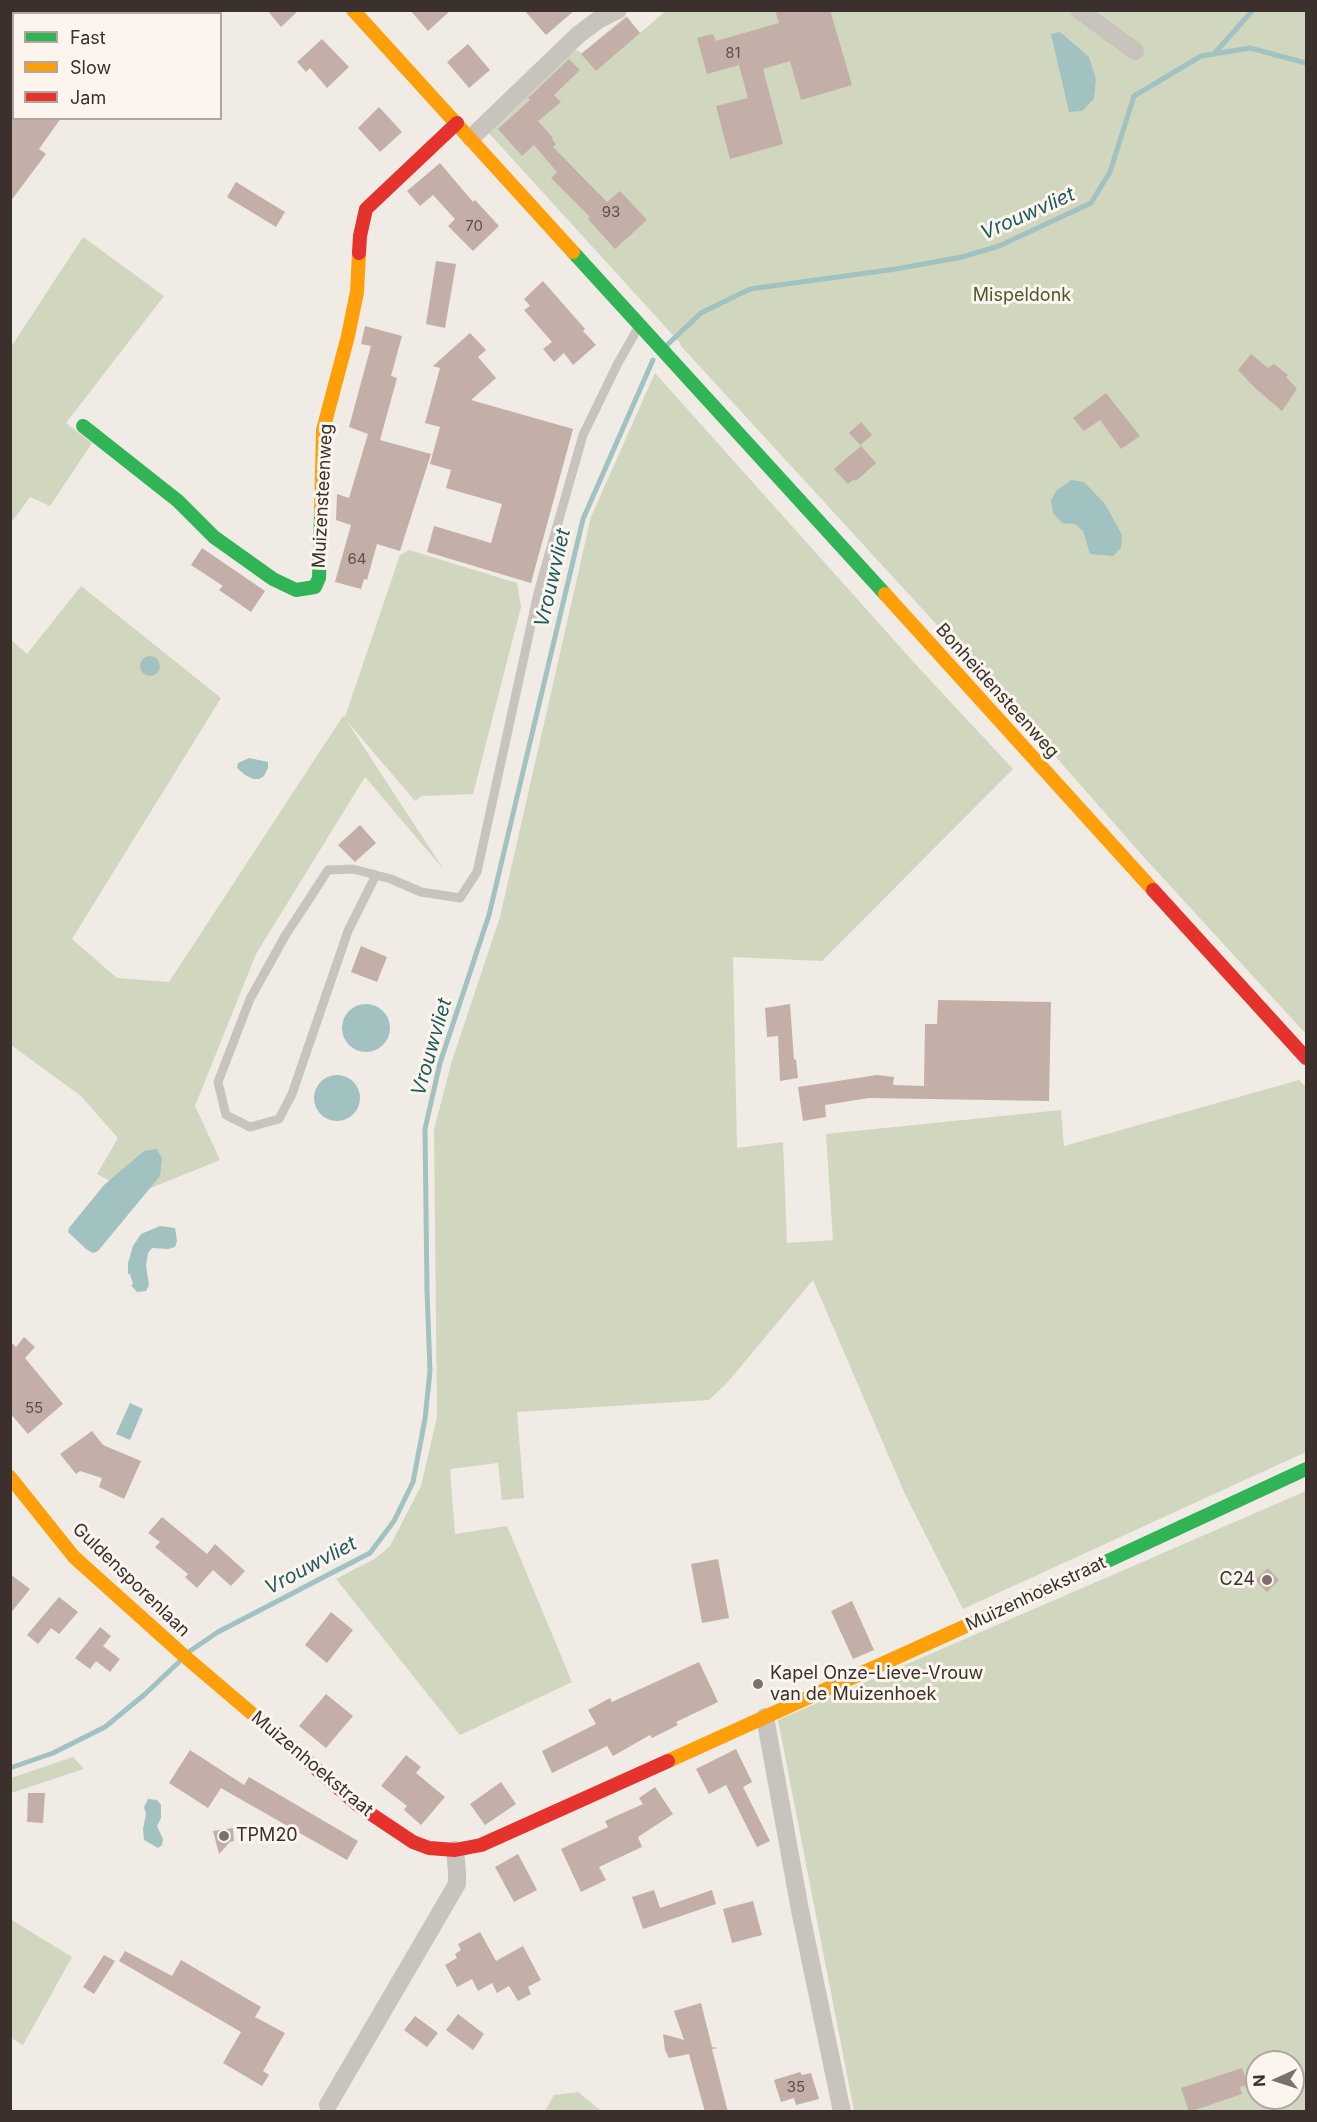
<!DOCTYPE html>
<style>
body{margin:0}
#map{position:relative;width:1317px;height:2122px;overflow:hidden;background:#f0ebe5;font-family:Inter,sans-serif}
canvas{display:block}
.frame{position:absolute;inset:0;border:12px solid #3b302b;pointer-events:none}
.legend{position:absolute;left:12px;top:12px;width:210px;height:108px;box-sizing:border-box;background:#fbf5ee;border:2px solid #aea6a0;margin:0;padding:8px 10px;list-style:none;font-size:18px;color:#3b302b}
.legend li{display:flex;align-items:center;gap:12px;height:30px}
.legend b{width:30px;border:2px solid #aea6a0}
.north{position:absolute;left:1245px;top:2050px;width:60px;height:60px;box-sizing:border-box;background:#fbf5ee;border:2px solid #aea6a0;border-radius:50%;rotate:267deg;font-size:16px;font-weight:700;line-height:24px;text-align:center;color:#3b302b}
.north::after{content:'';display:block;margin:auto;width:21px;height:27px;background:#7a716c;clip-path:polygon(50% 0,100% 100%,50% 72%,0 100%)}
</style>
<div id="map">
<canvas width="1317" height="2122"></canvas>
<div class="frame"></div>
<ul class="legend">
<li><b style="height:8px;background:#30b455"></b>Fast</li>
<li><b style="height:8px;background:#ff9f0a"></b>Slow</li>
<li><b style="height:8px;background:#e5322d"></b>Jam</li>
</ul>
<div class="north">N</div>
</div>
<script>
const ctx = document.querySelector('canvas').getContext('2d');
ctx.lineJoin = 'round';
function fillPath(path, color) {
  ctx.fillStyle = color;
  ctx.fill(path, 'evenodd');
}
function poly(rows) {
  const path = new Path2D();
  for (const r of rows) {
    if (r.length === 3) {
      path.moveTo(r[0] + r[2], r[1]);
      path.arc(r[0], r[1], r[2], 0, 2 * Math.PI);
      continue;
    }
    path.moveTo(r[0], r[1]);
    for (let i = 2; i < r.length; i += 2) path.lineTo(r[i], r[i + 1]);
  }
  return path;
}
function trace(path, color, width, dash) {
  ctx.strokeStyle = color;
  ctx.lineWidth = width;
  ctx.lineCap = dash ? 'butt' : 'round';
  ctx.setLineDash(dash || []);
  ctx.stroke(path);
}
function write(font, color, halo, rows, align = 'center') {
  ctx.font = font + ' Inter,sans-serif';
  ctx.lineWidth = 6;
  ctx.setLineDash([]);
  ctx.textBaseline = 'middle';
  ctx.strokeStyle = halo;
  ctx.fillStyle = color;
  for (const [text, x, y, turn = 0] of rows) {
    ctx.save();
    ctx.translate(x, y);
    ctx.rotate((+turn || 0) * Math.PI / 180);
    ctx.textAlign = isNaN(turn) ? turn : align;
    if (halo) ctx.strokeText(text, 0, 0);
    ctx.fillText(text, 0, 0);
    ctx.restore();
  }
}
fillPath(poly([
 [667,10,1306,11,1306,1034,1141,854,1006,700,680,345,681,344,486,130,572,48,582,53,626,16,640,33],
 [83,237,164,296,66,423,92,443,50,506,30,497,11,523,11,347],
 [655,373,918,667,1013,769,822,961,733,957,737,1148,783,1142,787,1243,833,1240,826,1134,1061,1110,1064,1146,1299,1080,1306,1087,1306,1452,963,1609,905,1494,813,1280,727,1383,709,1400,517,1412,524,1498,502,1500,498,1463,450,1469,455,1534,507,1526,572,1682,460,1735,336,1579,376,1558,390,1546,421,1486,437,1417,434,1130,451,1064,500,917,591,517],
 [409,550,517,583,521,607,473,794,422,796,415,801,346,720,444,870,365,777,256,954,195,1106,220,1160,136,1194,97,1174,118,1138,81,1096,11,1045,11,640,27,654,81,586,221,698,72,939,117,978,169,982,343,716,345,717,400,555],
 [1306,1491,1306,2111,854,2111,778,1720],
 [1257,2062,1293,2062,1293,2098,1257,2098],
 [73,1757,84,1769,11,1793,11,1778],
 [10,1919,72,1957,23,2045,11,2038],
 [578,2092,601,2111,545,2111,554,2095]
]), '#d1d6bf');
fillPath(poly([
 [1060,32,1089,57,1096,79,1094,99,1082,111,1069,112,1051,34],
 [1071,480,1084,482,1105,504,1122,535,1121,548,1113,556,1090,554,1083,531,1075,524,1062,523,1053,513,1051,501,1056,491],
 [150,666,10],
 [249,758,268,762,268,768,264,776,259,779,253,779,245,775,237,768,238,763],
 [366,1028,24],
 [337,1098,23],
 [157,1149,162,1159,160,1176,98,1251,93,1253,86,1249,68,1232,69,1228,104,1185,144,1151],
 [160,1226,175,1228,177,1241,175,1247,168,1249,152,1248,148,1253,146,1266,149,1285,146,1291,137,1292,131,1285,133,1284,130,1274,128,1274,128,1263,133,1246,141,1234],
 [130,1403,143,1409,130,1440,116,1434],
 [148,1799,157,1800,161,1805,161,1818,157,1826,163,1839,162,1845,158,1848,144,1840,143,1829,146,1814,144,1807]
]), '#a1c2c1');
trace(poly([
 [1214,54,1250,48,1306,63],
 [667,345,701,313,750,289,896,269,962,257,999,246,1091,203,1110,172,1134,96,1201,56,1214,54,1253,10],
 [190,1651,218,1632,370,1553,394,1521,413,1482,425,1419,430,1371,427,1291,425,1129,440,1063,489,915,583,519,653,360],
 [10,1768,53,1753,105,1727,144,1695,180,1661]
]), '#a1c2c1', 5);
fillPath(poly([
 [267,10,299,10,281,27],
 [410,10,451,10,428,31],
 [524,10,575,10,546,35],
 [775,10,830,10,852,85,801,100,790,61,763,69,783,144,730,159,716,106,748,98,739,65,707,74,697,38,713,34,716,41,779,23],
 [627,17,640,33,596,71,581,54],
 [322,39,349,67,327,88,310,68,306,72,297,62],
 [468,44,490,70,469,88,447,62],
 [569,59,580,70,554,95,561,102,538,121,553,138,552,139,556,144,553,147,607,202,620,191,647,220,615,249,588,219,590,217,551,178,557,172,534,145,522,156,498,129,530,100,528,98],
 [379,107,402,132,380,152,358,128],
 [10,118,61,118,39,149,46,154,10,202],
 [440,163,473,202,475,200,499,226,473,251,448,226,455,219,433,195,420,206,407,191],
 [236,182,285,212,276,227,227,197],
 [436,261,456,264,445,328,426,324],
 [543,281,585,329,583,331,596,345,573,365,564,353,554,362,543,349,552,342,524,310,530,306,524,299],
 [365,326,402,336,391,376,397,378,380,440,431,454,400,551,377,544,367,580,364,579,361,589,335,582,351,525,336,520,337,494,349,498,368,434,349,427,371,346,361,344],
 [470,333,486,350,478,357,496,378,471,400,573,429,531,583,427,552,434,526,491,543,502,504,446,488,451,470,430,464,440,427,425,423,440,368,433,366],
 [1251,354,1268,368,1274,364,1288,375,1286,377,1297,389,1282,411,1255,388,1238,370],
 [1106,393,1140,436,1121,449,1100,420,1084,431,1073,418],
 [861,422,872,435,860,445,849,433],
 [861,446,876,463,856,481,854,479,848,484,834,469],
 [202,548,265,591,251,612,219,590,223,586,191,565],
 [360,825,376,843,355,862,338,845],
 [361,946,387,957,377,982,351,972],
 [938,1000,1051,1002,1049,1101,869,1098,825,1105,826,1117,803,1121,798,1087,877,1075,894,1077,893,1085,924,1086,925,1024,937,1024],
 [790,1004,794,1060,796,1059,798,1078,780,1081,778,1036,767,1037,765,1008],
 [24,1337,35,1347,25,1358,63,1404,28,1434,10,1413,10,1341,16,1347],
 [92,1431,103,1445,141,1461,124,1499,99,1487,102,1478,80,1471,76,1474,60,1454],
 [162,1517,207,1554,215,1544,245,1571,231,1586,213,1570,197,1588,185,1577,188,1574,155,1547,160,1542,148,1533],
 [718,1559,729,1618,702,1623,691,1564],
 [1268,1568,1279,1580,1267,1592,1255,1580],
 [10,1574,30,1589,10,1614],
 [59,1597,78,1612,59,1634,51,1628,38,1644,27,1635],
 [852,1601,874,1650,853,1659,831,1611],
 [331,1612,353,1630,327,1663,305,1645],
 [100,1627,111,1636,103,1646,120,1659,110,1672,96,1661,90,1669,75,1658],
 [699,1662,718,1702,676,1722,678,1725,652,1738,650,1735,613,1756,607,1746,552,1773,542,1751,596,1724,588,1710,610,1698,612,1702],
 [326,1694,353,1716,326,1748,299,1726],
 [736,1749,752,1782,743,1787,770,1841,757,1847,726,1785,709,1794,696,1769],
 [190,1750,244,1785,249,1777,358,1841,347,1860,221,1788,208,1808,169,1783],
 [406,1755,421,1767,416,1773,445,1797,421,1825,404,1810,407,1806,381,1786],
 [501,1782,516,1804,485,1825,470,1804],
 [655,1787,673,1814,638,1837,642,1847,599,1867,606,1880,581,1892,561,1849,608,1827,605,1821,643,1804,639,1798],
 [28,1793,45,1793,43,1823,27,1822],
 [233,1828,234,1841,230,1842,219,1854,213,1831],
 [518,1854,537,1890,514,1902,495,1867],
 [654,1890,660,1908,712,1890,716,1904,643,1929,632,1897],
 [753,1901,762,1935,732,1943,723,1909],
 [480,1932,496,1961,523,1946,541,1980,528,1987,531,1994,518,2001,509,1986,497,1993,492,1983,478,1991,472,1979,457,1987,445,1965,457,1958,455,1954,461,1950,458,1944],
 [125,1951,172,1976,181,1960,261,2007,255,2017,285,2033,263,2071,269,2075,262,2086,223,2063,241,2032,119,1961],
 [104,1955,115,1961,94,1994,83,1987],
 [701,2003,712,2047,718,2048,712,2049,728,2112,705,2112,689,2054,669,2058,665,2050,663,2034,684,2040,674,2011],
 [458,2014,484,2034,473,2050,446,2030],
 [415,2016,438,2033,427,2047,404,2030],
 [1242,2068,1248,2085,1240,2087,1242,2094,1189,2112,1181,2088],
 [800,2072,802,2075,811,2073,819,2099,796,2105,794,2098,781,2102,774,2080]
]), '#c3afa7');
trace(poly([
 [376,875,348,931,292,1094,279,1119,250,1127,226,1115,218,1082,250,999,285,936,328,870,353,869,391,879,421,892,460,898,477,872,538,593,583,435,618,363,638,328]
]), '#c9c3be', 9);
trace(poly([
 [1079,10,1135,51],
 [77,14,82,10],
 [10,69,14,66],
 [471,138,578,35,598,20,618,10],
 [765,1717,800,1910,842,2112],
 [328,2105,457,1884,457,1871,455,1850]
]), '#c9c3be', 18);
trace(poly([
 [573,252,885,594],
 [83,426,178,501,214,537,273,579,296,590,315,587,319,578,321,514],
 [1032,1596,1306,1469]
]), '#30b455', 14);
trace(poly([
 [353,10,573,252],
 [321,514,323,430,348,336,357,292,359,253],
 [885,594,1153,890],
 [10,1477,74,1557,182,1654,290,1746],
 [668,1761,1032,1596]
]), '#ff9f0a', 14);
trace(poly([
 [359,253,360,236,366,209,457,123],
 [1153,890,1306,1058],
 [290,1746,359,1806,413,1842,429,1848,455,1850,481,1845,668,1761]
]), '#e5322d', 14);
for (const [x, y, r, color] of [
 [1267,1580,6,"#7a716c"],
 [758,1684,6,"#7a716c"],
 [224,1836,6,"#7a716c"]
]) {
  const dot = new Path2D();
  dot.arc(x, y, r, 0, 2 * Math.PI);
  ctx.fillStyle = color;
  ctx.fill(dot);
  trace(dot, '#fbf5ee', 2);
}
write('15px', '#5d504a', null, [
 ["81",733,53],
 ["93",611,212],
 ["70",474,226],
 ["64",357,559],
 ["55",34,1408],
 ["35",796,2087]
]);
write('18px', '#4a5a2e', '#fbf5ee', [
 ["Mispeldonk",1022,296]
]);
write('18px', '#3b302b', '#fbf5ee', [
 ["Muizensteenweg",323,496,-87],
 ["Bonheidensteenweg",997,691,48],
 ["Guldensporenlaan",131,1580,44],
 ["Muizenhoekstraat",1036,1594,-25],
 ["Muizenhoekstraat",312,1764,40]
]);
write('18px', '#3b302b', '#fbf5ee', [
 ["C24",1255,1580,"right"],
 ["Kapel Onze-Lieve-Vrouw",770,1674],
 ["van de Muizenhoek",770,1695],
 ["TPM20",236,1836]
], 'left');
write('italic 20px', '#1f5a5e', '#fbf5ee', [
 ["Vrouwvliet",1028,214,-24],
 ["Vrouwvliet",553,578,-77],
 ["Vrouwvliet",432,1047,-74],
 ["Vrouwvliet",311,1566,-28]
]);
</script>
